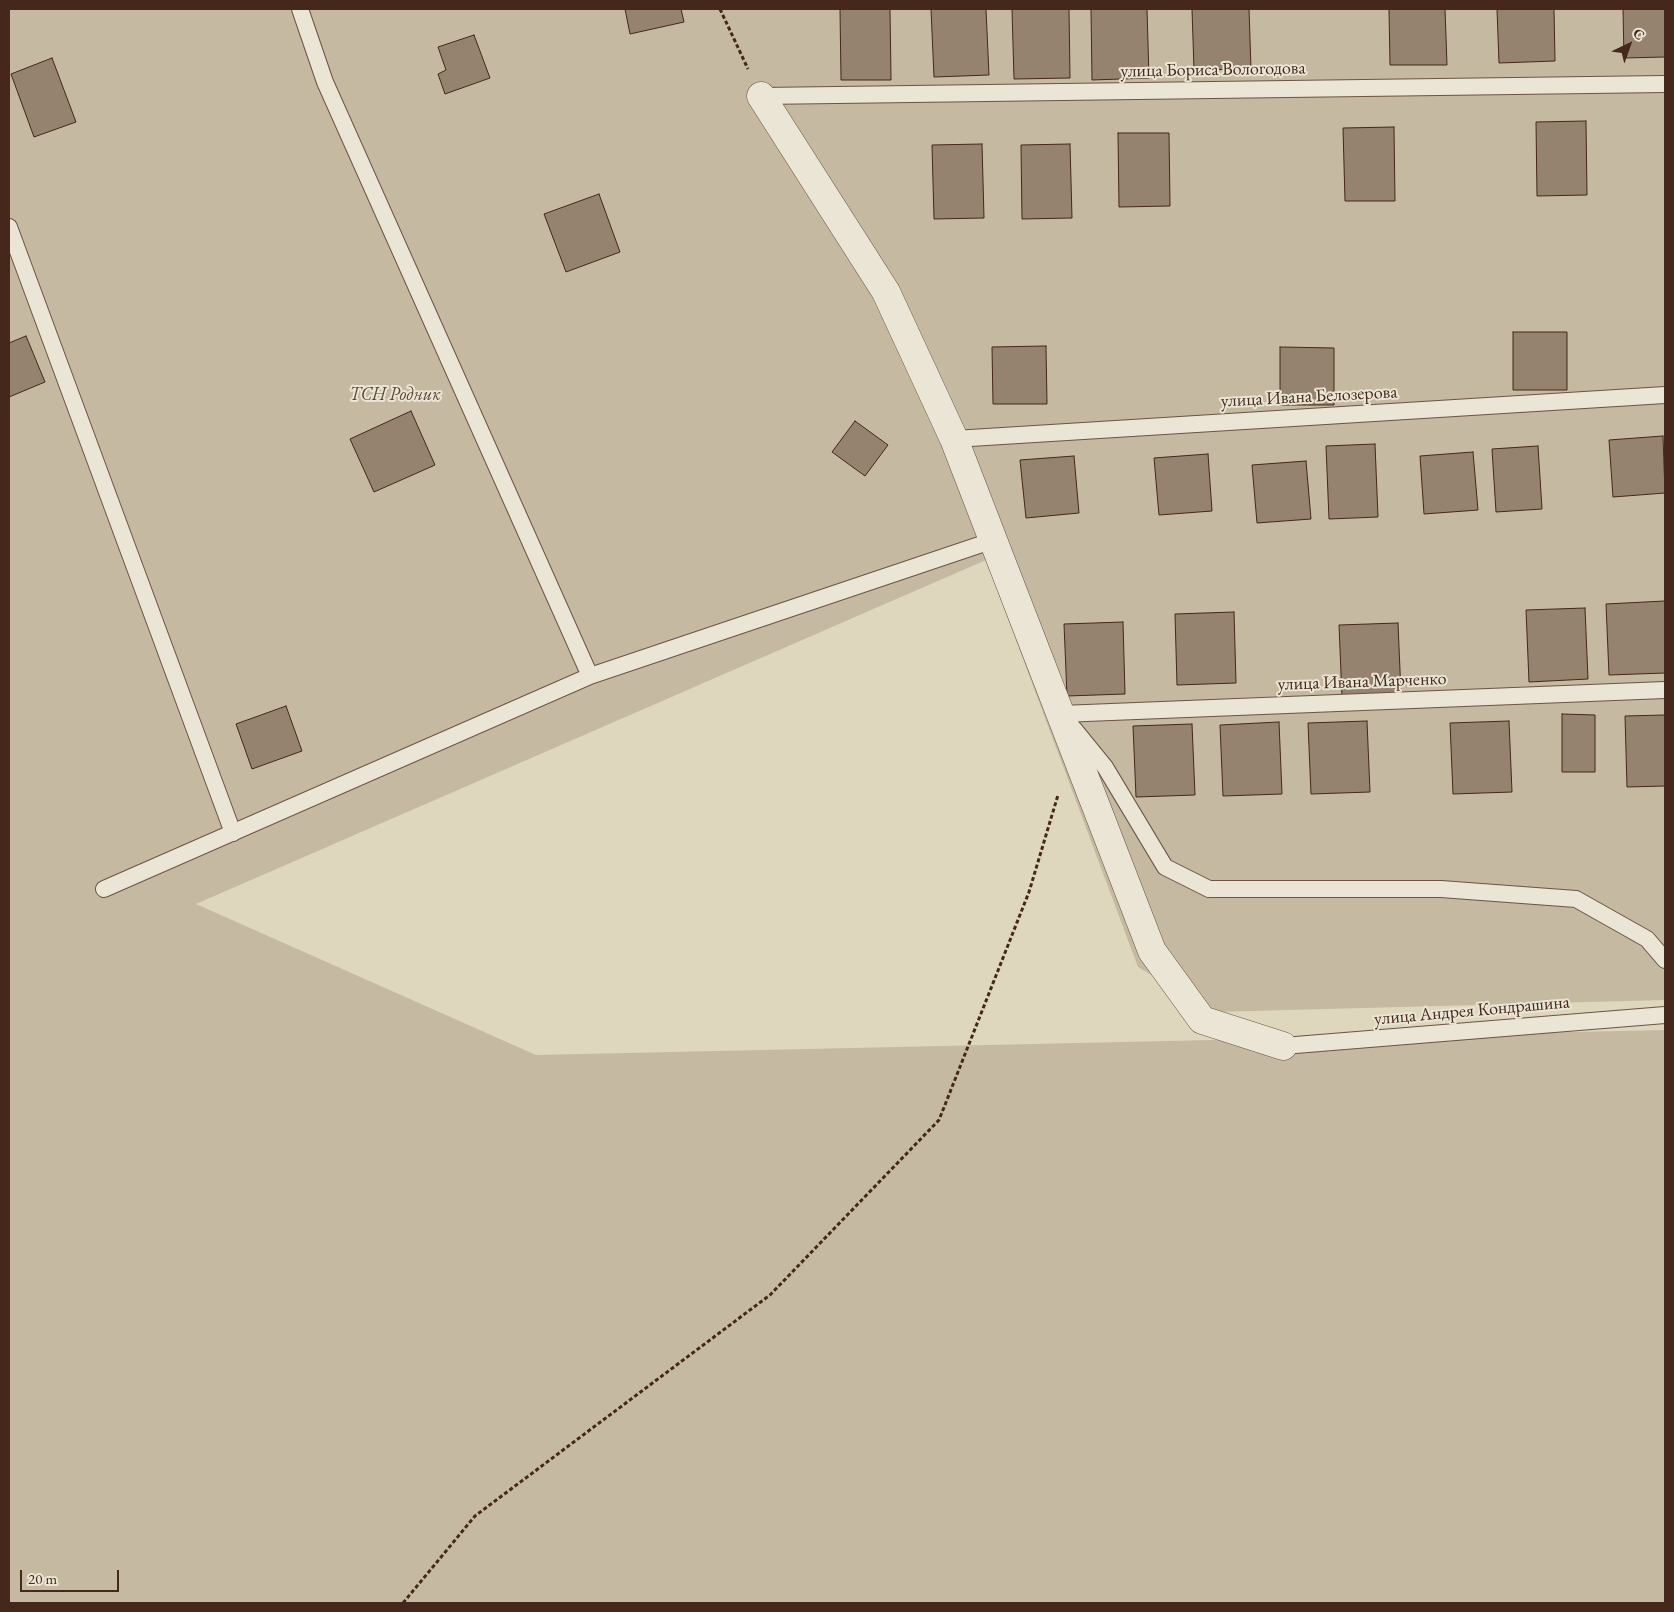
<!DOCTYPE html>
<meta charset="utf-8">
<style>
body{margin:0}
#map{position:relative;width:1674px;height:1612px;overflow:hidden;background:#dfd7bd;font-family:"EB Garamond",serif}
canvas{display:block}
.frame{position:absolute;inset:0;border:10px solid #45271b;pointer-events:none}
.north{position:absolute;left:1604px;top:20px;width:50px;height:50px;-webkit-text-stroke:4px #eae5d4;paint-order:stroke;rotate:42deg;font-size:14px;font-weight:700;line-height:20px;text-align:center;color:#45271b}
.north::after{content:'';display:block;margin:auto;width:18px;height:22px;background:#45271b;clip-path:polygon(50% 0,100% 100%,50% 72%,0 100%)}
.scale{position:absolute;left:20px;top:1570px;width:99px;height:22px;box-sizing:border-box;border:2px solid #45271b;border-top:0;padding-left:6px;font-size:15px;line-height:18px;white-space:nowrap;color:#45271b;-webkit-text-stroke:4px #eae5d4;paint-order:stroke}
</style>
<div id="map">
<canvas width="1674" height="1612"></canvas>
<div class="frame"></div>
<div class="north">С</div>
<div class="scale">20 m</div>
</div>
<script>
const ctx = document.querySelector('canvas').getContext('2d');
ctx.lineJoin = 'round';
function fillPath(path, color) {
  ctx.fillStyle = color;
  ctx.fill(path, 'evenodd');
}
function poly(rows) {
  const path = new Path2D();
  for (const r of rows) {
    path.moveTo(r[0], r[1]);
    for (let i = 2; i < r.length; i += 2) path.lineTo(r[i], r[i + 1]);
  }
  return path;
}
function trace(path, color, width, dash) {
  ctx.strokeStyle = color;
  ctx.lineWidth = width;
  ctx.lineCap = dash ? 'butt' : 'round';
  ctx.setLineDash(dash || []);
  ctx.stroke(path);
}
function write(font, color, halo, rows, align = 'center') {
  ctx.font = font + ' "EB Garamond",serif';
  ctx.lineWidth = 4;
  ctx.setLineDash([]);
  ctx.textBaseline = 'middle';
  ctx.strokeStyle = halo;
  ctx.fillStyle = color;
  for (const [text, x, y, turn = 0] of rows) {
    ctx.save();
    ctx.translate(x, y);
    ctx.rotate((+turn || 0) * Math.PI / 180);
    ctx.textAlign = isNaN(turn) ? turn : align;
    if (halo) ctx.strokeText(text, 0, 0);
    ctx.fillText(text, 0, 0);
    ctx.restore();
  }
}
fillPath(poly([
 [9,9,1665,9,1665,1000,1213,1012,1138,967,986,560,196,904,536,1055,1665,1030,1665,1603,9,1603]
]), '#c5b9a1');
const building = poly([
 [625,9,681,9,684,22,630,34,625,9],
 [840,9,890,9,891,80,841,80,840,9],
 [931,9,986,9,989,75,934,77,931,9],
 [1012,9,1069,9,1070,78,1014,79,1012,9],
 [1091,9,1147,9,1149,78,1092,80,1091,9],
 [1192,9,1249,9,1251,69,1194,70,1192,9],
 [1389,9,1445,9,1447,65,1390,65,1389,9],
 [1497,9,1554,9,1555,61,1499,63,1497,9],
 [1623,9,1665,9,1665,57,1624,58,1623,9],
 [474,35,490,78,445,94,438,74,446,70,438,47,474,35],
 [52,58,76,122,34,137,11,74,52,58],
 [1586,121,1587,195,1537,196,1536,122,1586,121],
 [1394,127,1395,201,1345,201,1343,128,1394,127],
 [1118,133,1169,133,1170,206,1119,207,1118,133],
 [982,144,984,218,934,219,932,145,982,144],
 [1070,144,1072,218,1022,219,1021,145,1070,144],
 [599,194,620,252,566,272,544,214,599,194],
 [1513,332,1567,332,1567,390,1513,390,1513,332],
 [26,336,45,382,9,397,9,343,26,336],
 [1046,346,1047,404,993,404,992,347,1046,346],
 [1280,347,1334,348,1334,405,1280,405,1280,347],
 [411,411,435,465,374,492,350,439,411,411],
 [855,421,888,445,865,476,832,452,855,421],
 [1663,436,1665,493,1613,497,1609,440,1663,436],
 [1375,444,1378,517,1329,519,1326,446,1375,444],
 [1538,446,1542,509,1496,512,1492,449,1538,446],
 [1473,452,1478,510,1424,514,1420,456,1473,452],
 [1208,454,1212,511,1159,515,1154,458,1208,454],
 [1074,456,1079,513,1026,518,1020,460,1074,456],
 [1306,461,1311,519,1257,523,1252,465,1306,461],
 [1665,601,1665,673,1609,675,1606,604,1665,601],
 [1585,608,1588,679,1529,682,1526,610,1585,608],
 [1234,612,1236,683,1177,685,1175,614,1234,612],
 [1123,622,1125,694,1067,696,1064,624,1123,622],
 [1398,623,1401,694,1342,697,1339,625,1398,623],
 [286,706,302,751,252,769,236,724,286,706],
 [1562,714,1595,715,1595,772,1562,772,1562,714],
 [1665,715,1665,786,1627,787,1625,716,1665,715],
 [1367,721,1370,792,1311,794,1308,723,1367,721],
 [1509,721,1512,792,1453,794,1450,723,1509,721],
 [1279,722,1282,794,1223,796,1220,725,1279,722],
 [1192,724,1195,795,1136,797,1133,726,1192,724]
]);
fillPath(building, '#95836f');
trace(building, '#45271b', 1);
const lane = poly([
 [300,9,325,82,590,676],
 [761,96,1665,84],
 [9,227,233,833],
 [954,439,1665,395],
 [1061,714,1665,690],
 [1074,729,1105,767,1165,867,1209,889,1441,889,1576,899,1647,939,1665,960],
 [104,889,590,676,994,540],
 [1283,1046,1665,1015]
]);
const street = poly([
 [761,96,886,292,954,439,1152,951,1202,1020,1283,1046]
]);
trace(lane, '#6c5344', 18);
trace(street, '#6c5344', 29);
trace(poly([
 [720,9,748,69],
 [403,1603,475,1516,770,1295,939,1120,1029,892,1058,795]
]), '#45271b', 3, [4, 2.5]);
trace(lane, '#eae5d4', 16);
trace(street, '#eae5d4', 28);
write('18px', '#45271b', '#eae5d4', [
 ["улица Бориса Вологодова",1213,70,-1],
 ["улица Ивана Белозерова",1309,397,-3],
 ["улица Ивана Марченко",1362,682,-2],
 ["улица Андрея Кондрашина",1472,1011,-5]
]);
write('italic 18px', '#5f4436', '#eae5d4', [
 ["ТСН Родник",395,395]
]);
</script>
